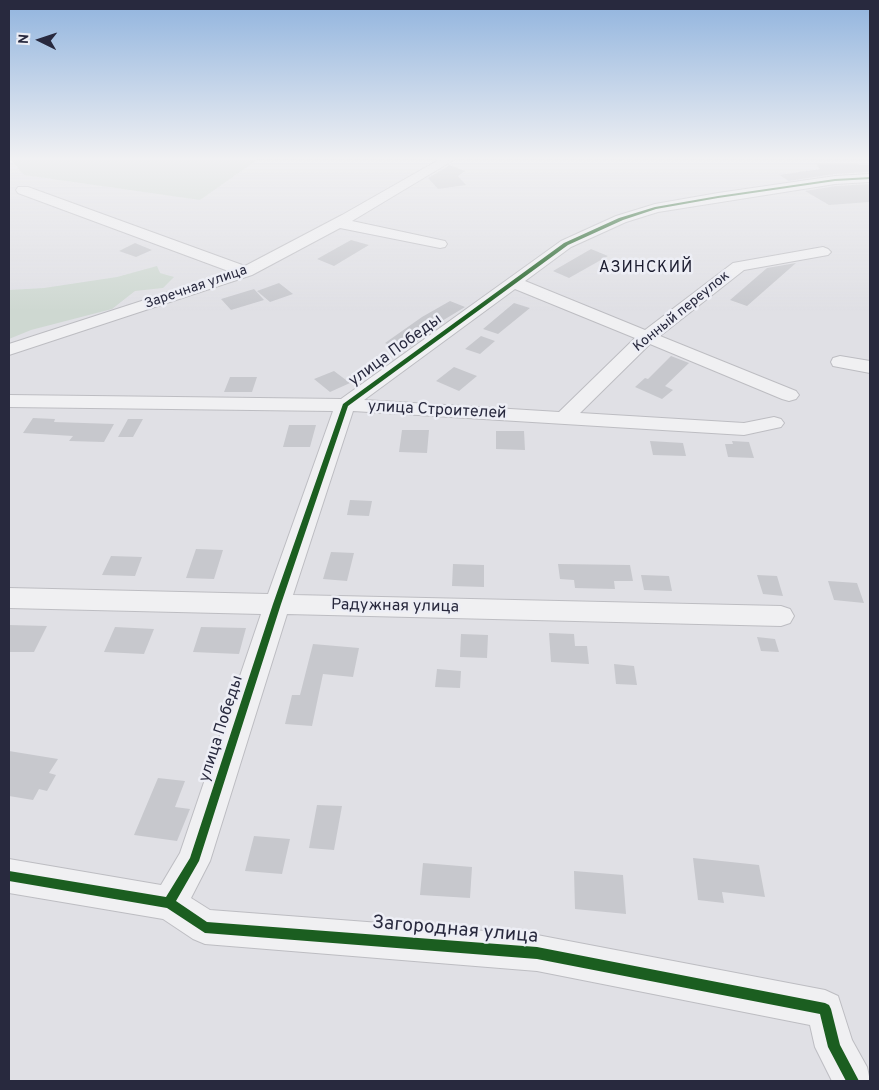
<!DOCTYPE html>
<meta charset="utf-8">
<style>
body{margin:0}
#map{position:relative;width:879px;height:1090px;overflow:hidden;background:#e0e0e5;font-family:Overpass,sans-serif}
canvas{display:block}
.frame{position:absolute;inset:0;border:10px solid #28293e;pointer-events:none}
.north{position:absolute;left:15px;top:15px;width:50px;height:50px;-webkit-text-stroke:4px #edeef5;paint-order:stroke;rotate:274deg;font-size:14px;font-weight:700;line-height:20px;text-align:center;color:#28293e}
.north::after{content:'';display:block;margin:auto;width:18px;height:22px;background:#28293e;clip-path:polygon(50% 0,100% 100%,50% 72%,0 100%)}
</style>
<div id="map">
<canvas width="879" height="1090"></canvas>
<div class="frame"></div>
<div class="north">N</div>
</div>
<script>
const ctx = document.querySelector('canvas').getContext('2d');
ctx.lineJoin = 'round';
function fillPath(path, color) {
  ctx.fillStyle = color;
  ctx.fill(path, 'evenodd');
}
function poly(rows) {
  const path = new Path2D();
  for (const r of rows) {
    path.moveTo(r[0], r[1]);
    for (let i = 2; i < r.length; i += 2) path.lineTo(r[i], r[i + 1]);
  }
  return path;
}
function trace(path, color, width, dash) {
  ctx.strokeStyle = color;
  ctx.lineWidth = width;
  ctx.lineCap = dash ? 'butt' : 'round';
  ctx.setLineDash(dash || []);
  ctx.stroke(path);
}
function write(font, color, halo, rows, align = 'center') {
  ctx.font = font + ' Overpass,sans-serif';
  ctx.lineWidth = 5;
  ctx.setLineDash([]);
  ctx.textBaseline = 'middle';
  ctx.strokeStyle = halo;
  ctx.fillStyle = color;
  for (const [text, x, y, turn = 0] of rows) {
    ctx.save();
    ctx.translate(x, y);
    ctx.rotate((+turn || 0) * Math.PI / 180);
    ctx.textAlign = isNaN(turn) ? turn : align;
    if (halo) ctx.strokeText(text, 0, 0);
    ctx.fillText(text, 0, 0);
    ctx.restore();
  }
}
fillPath(poly([
 [9,158,260,158,200,200,24,175],
 [157,266,160,273,174,277,163,288,135,291,112,309,31,330,9,339,9,290,44,288,117,277]
]), '#ced8d1');
fillPath(poly([
 [815,163,858,163,860,165,870,165,870,172,835,174,789,181,779,175,820,169],
 [450,165,465,171,458,176,466,185,438,189,428,178],
 [870,184,870,202,829,205,805,191,835,186],
 [351,240,369,245,334,266,317,259],
 [135,243,152,250,136,257,119,251],
 [591,249,608,256,569,278,553,271],
 [796,263,747,306,730,300,767,268],
 [279,283,293,294,270,302,257,291],
 [254,289,264,300,231,310,221,299],
 [450,301,465,307,437,324,440,326,404,351,385,343,422,317],
 [514,303,530,308,498,334,483,329],
 [481,336,495,341,480,354,465,349],
 [671,356,689,363,665,386,673,390,662,399,635,387,645,378,648,379],
 [454,367,477,376,459,391,436,381],
 [334,371,350,383,330,392,314,379],
 [230,377,257,377,252,392,224,392],
 [33,418,55,419,54,422,114,424,104,442,69,441,73,436,23,433],
 [128,419,143,419,133,437,118,437],
 [289,425,316,425,310,447,283,447],
 [402,430,429,430,427,453,399,452],
 [496,431,524,431,525,450,496,449],
 [650,441,683,443,686,456,653,455],
 [732,441,749,442,754,458,728,457,725,444,733,444],
 [350,500,372,501,369,516,347,515],
 [196,549,223,550,214,579,186,578],
 [331,552,354,553,347,581,323,579],
 [111,556,142,557,135,576,102,575],
 [453,564,484,565,484,587,452,586],
 [558,564,630,565,633,581,614,581,615,589,575,588,574,580,560,579],
 [641,575,669,576,672,591,644,590],
 [757,575,777,576,783,596,763,594],
 [828,581,857,583,864,603,834,600],
 [9,625,47,626,34,652,9,652],
 [115,627,154,629,144,654,104,652],
 [201,627,246,628,239,654,193,652],
 [549,633,574,634,575,646,587,646,589,664,551,662],
 [461,634,488,635,487,658,460,657],
 [757,637,775,639,779,652,761,651],
 [313,644,359,648,353,677,323,674,312,726,285,724,292,695,300,695],
 [614,664,634,666,637,685,616,684],
 [437,669,461,671,460,688,435,687],
 [9,751,58,759,49,773,56,775,47,791,39,789,33,800,9,796],
 [158,778,185,781,175,807,190,809,177,841,134,835],
 [317,805,342,806,334,850,309,848],
 [254,836,290,839,282,874,245,871],
 [693,858,759,865,765,897,722,892,724,903,698,900],
 [423,863,472,867,470,898,420,895],
 [574,871,623,875,626,914,575,909]
]), '#c7c8cd');
const minor = poly([
 [442,158,457,158,352,221,445,241,447,244,445,247,440,248,340,228,252,275,9,355,9,344,231,272,18,193,16,190,18,187,28,187,245,266,342,215,442,158],
 [870,174,870,182,835,184,658,212,626,222,571,247,525,281,645,330,733,263,823,247,828,249,831,252,828,255,744,270,660,336,796,391,799,395,796,399,789,401,782,399,650,344,580,413,744,423,774,417,781,419,784,423,781,427,744,435,353,411,293,595,781,606,790,609,794,616,790,623,781,626,287,614,210,861,191,898,210,910,537,935,825,990,838,996,852,1040,867,1067,870,1081,832,1081,815,1047,810,1025,537,971,205,944,193,939,163,919,9,893,9,859,161,885,180,853,261,614,9,608,9,588,268,594,333,411,9,407,9,395,341,399,561,241,616,216,655,204,718,193,835,176,870,174],
 [515,289,635,338,559,412,364,400,515,289],
 [840,356,870,361,870,373,833,366,831,362,833,358,840,356]
]);
trace(minor, '#bdbdc2', 2);
fillPath(minor, '#f0f0f2');
fillPath(poly([
 [870,177,870,179,835,181,718,198,656,209,623,220,568,245,348,406,281,604,199,861,176,901,207,922,537,947,825,1003,829,1005,831,1009,840,1045,859,1081,846,1081,828,1047,820,1014,537,959,205,933,167,908,9,881,9,871,166,897,190,858,273,604,343,404,564,243,619,218,655,207,718,196,835,179,870,177]
]), '#1b5e20');
const sky = ctx.createLinearGradient(0, 0, 0, 311);
sky.addColorStop(0, '#91b4de');
sky.addColorStop(0.51, '#f1f1f3');
sky.addColorStop(1, '#f1f1f300');
ctx.fillStyle = sky;
ctx.fillRect(0, 0, 879, 311);
write('14px', '#28293e', '#edeef5', [
 ["Заречная улица",196,288,-19],
 ["Конный переулок",682,312,-39]
]);
ctx.letterSpacing = '1px';
write('16px', '#1a1b2e', '#edeef5', [
 ["АЗИНСКИЙ",646,269]
]);
ctx.letterSpacing = '0px';
write('16px', '#28293e', '#edeef5', [
 ["улица Победы",396,351,-36],
 ["улица Строителей",437,411,3],
 ["Радужная улица",395,607,1],
 ["улица Победы",222,729,-72]
]);
write('19px', '#28293e', '#edeef5', [
 ["Загородная улица",455,931,5]
]);
</script>
